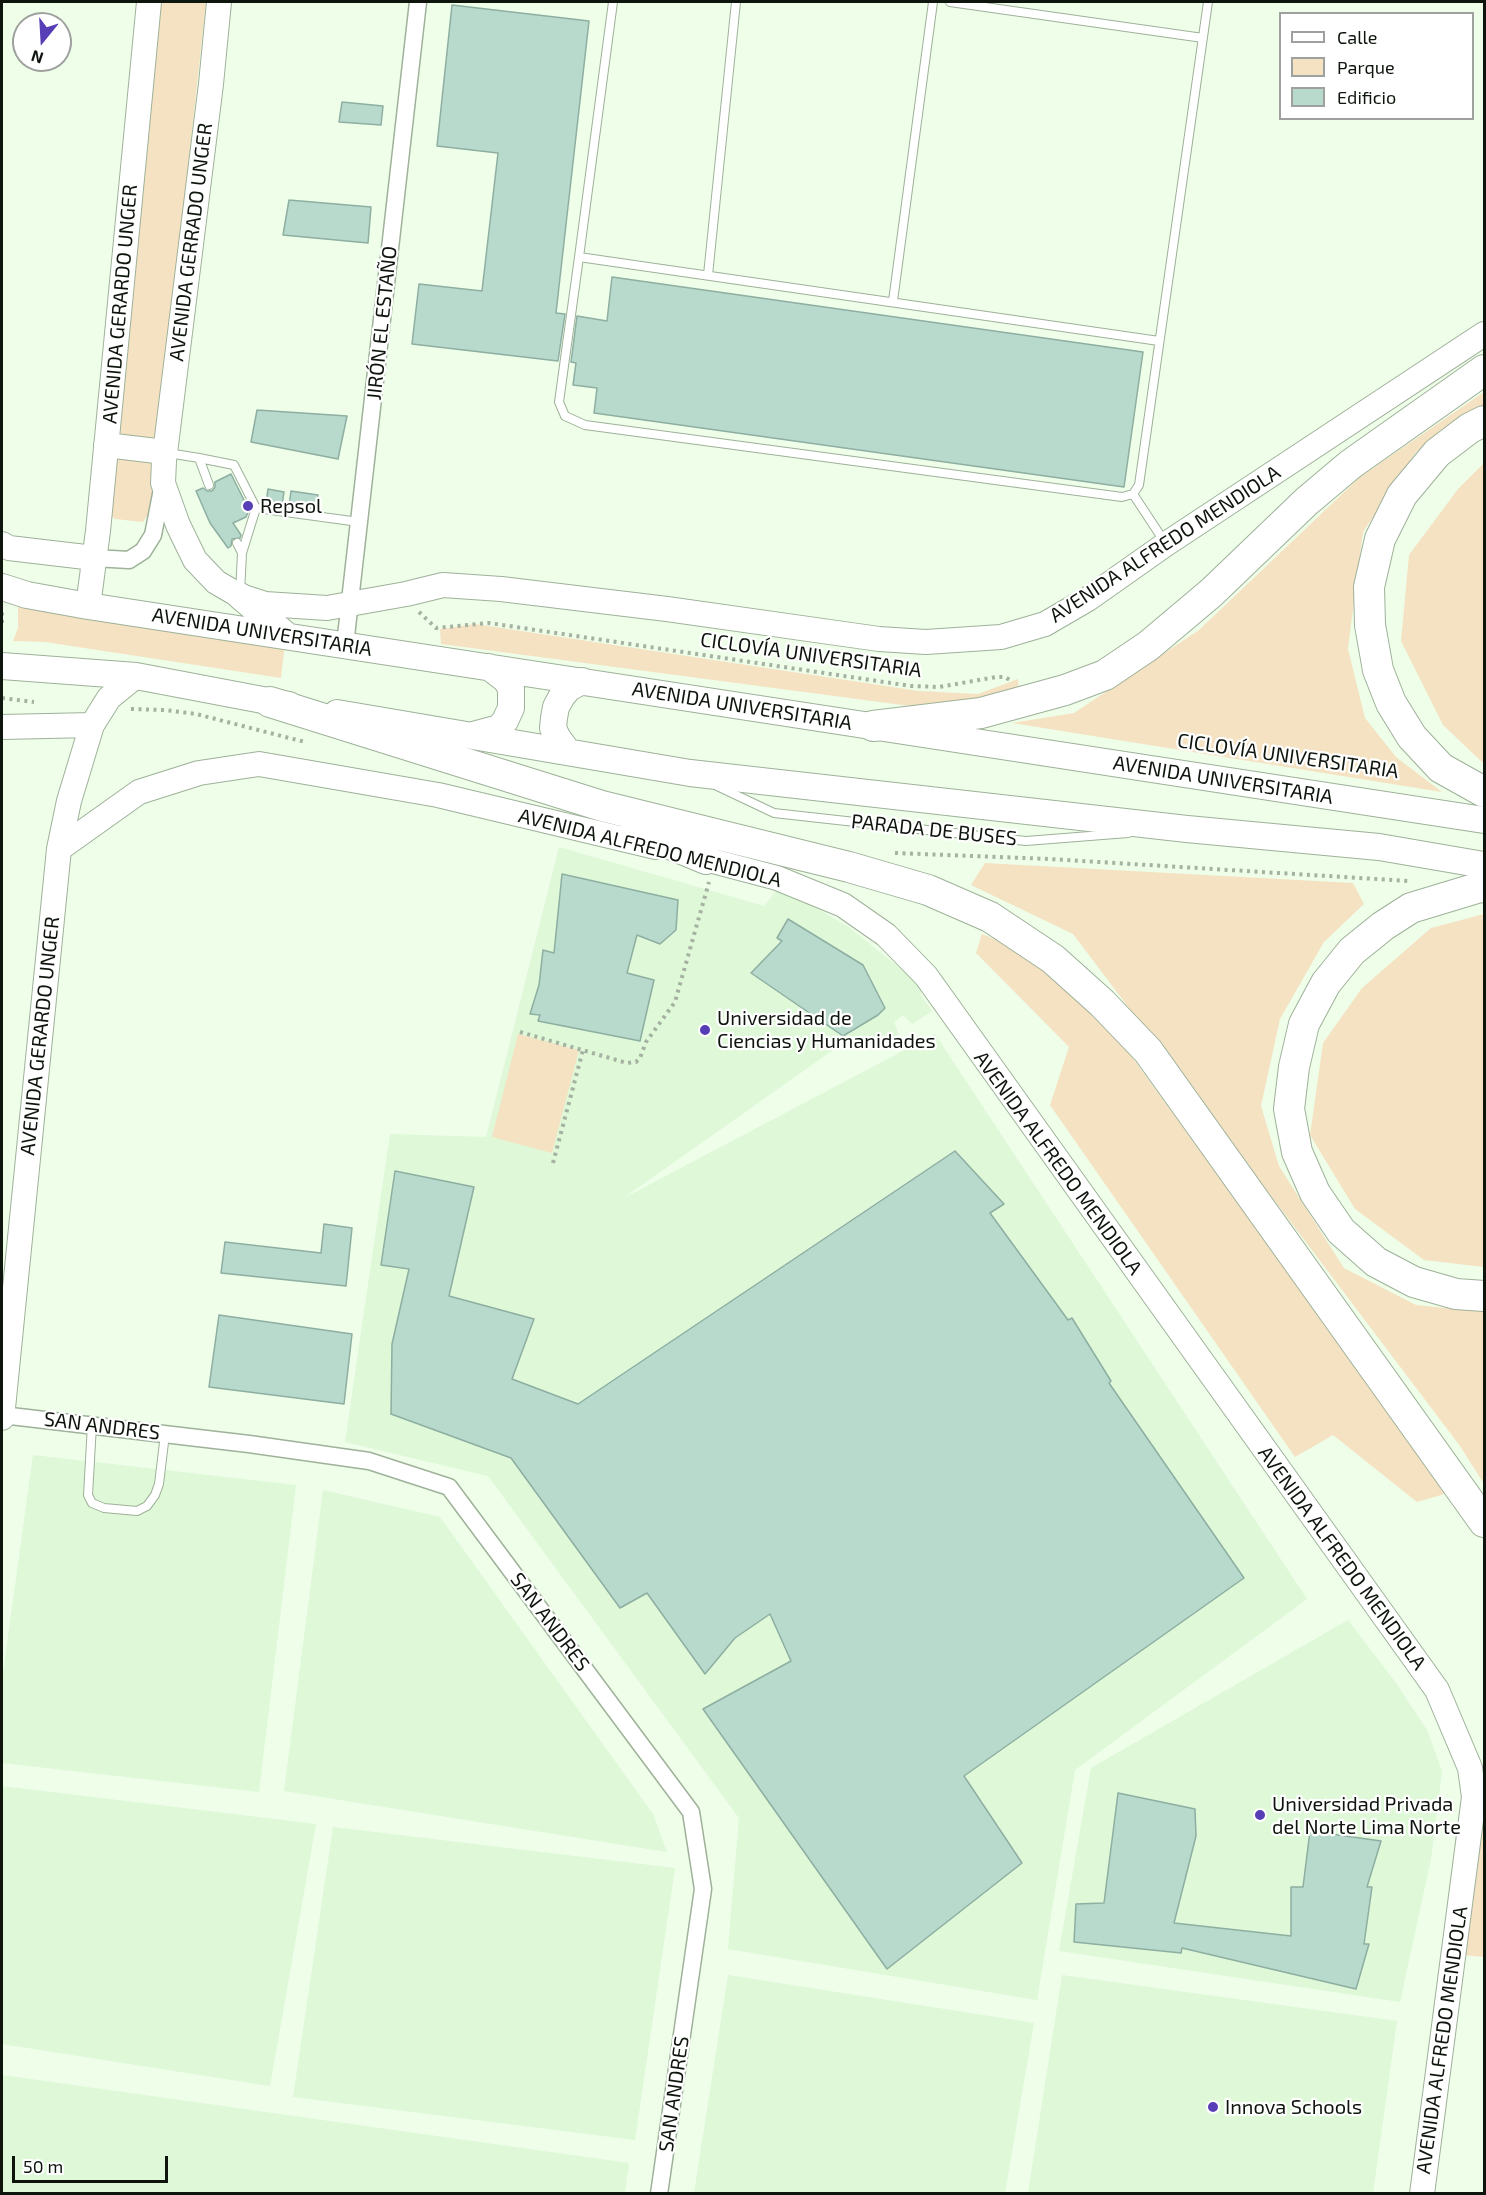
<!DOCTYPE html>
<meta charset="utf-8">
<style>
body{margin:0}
#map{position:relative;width:1486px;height:2195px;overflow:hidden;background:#eefee9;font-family:"Exo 2",sans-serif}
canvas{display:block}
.frame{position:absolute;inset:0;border:3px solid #0e150d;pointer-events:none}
.legend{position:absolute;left:1279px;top:12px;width:195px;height:108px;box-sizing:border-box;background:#fff;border:2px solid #9fa19e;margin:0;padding:8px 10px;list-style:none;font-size:18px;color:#0e150d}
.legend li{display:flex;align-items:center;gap:12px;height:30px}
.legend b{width:30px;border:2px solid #9fa19e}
.north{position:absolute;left:12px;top:12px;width:60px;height:60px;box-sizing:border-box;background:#fff;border:2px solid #9fa19e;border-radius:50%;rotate:198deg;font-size:16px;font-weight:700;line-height:24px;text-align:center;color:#0e150d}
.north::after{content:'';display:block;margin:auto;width:21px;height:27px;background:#573eb6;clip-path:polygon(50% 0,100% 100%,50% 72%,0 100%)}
.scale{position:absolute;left:12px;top:2156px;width:156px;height:27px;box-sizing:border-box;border:3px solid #0e150d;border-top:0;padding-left:8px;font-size:18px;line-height:21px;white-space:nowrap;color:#0e150d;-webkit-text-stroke:4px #fff;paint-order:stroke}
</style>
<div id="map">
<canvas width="1486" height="2195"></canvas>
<div class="frame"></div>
<ul class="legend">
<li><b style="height:8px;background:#fff"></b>Calle</li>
<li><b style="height:16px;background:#f5e2c2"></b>Parque</li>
<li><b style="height:16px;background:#b8dacc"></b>Edificio</li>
</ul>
<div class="north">N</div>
<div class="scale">50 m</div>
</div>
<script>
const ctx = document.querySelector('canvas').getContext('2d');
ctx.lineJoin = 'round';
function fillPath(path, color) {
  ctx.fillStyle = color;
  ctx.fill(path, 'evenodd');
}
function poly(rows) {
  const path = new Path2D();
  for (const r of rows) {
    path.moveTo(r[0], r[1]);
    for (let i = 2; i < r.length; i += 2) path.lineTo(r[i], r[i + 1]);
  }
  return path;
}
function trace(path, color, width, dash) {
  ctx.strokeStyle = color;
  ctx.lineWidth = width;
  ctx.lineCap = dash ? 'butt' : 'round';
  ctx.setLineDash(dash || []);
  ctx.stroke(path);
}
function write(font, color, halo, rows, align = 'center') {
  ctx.font = font + ' "Exo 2",sans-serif';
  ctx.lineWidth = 4.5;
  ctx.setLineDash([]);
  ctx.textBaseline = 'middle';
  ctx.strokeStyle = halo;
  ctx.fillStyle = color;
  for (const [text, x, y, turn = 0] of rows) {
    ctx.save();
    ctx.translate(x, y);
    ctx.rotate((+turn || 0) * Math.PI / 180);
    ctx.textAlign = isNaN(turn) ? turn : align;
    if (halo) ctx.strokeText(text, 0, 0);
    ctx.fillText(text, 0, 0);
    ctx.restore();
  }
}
fillPath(poly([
 [559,847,764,906,780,886,850,928,901,969,909,962,929,986,920,994,932,1011,912,1024,903,1015,894,1022,899,1035,880,1048,843,1043,622,1199,935,1034,1307,1599,1075,1770,1037,2000,728,1949,739,1818,488,1476,345,1442,390,1134,486,1137],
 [33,1455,296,1485,259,1792,2,1763,2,1680],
 [323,1490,440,1517,653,1814,667,1852,284,1791],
 [1348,1620,1396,1683,1427,1730,1442,1771,1431,1859,1400,2002,1059,1951,1091,1768],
 [2,1786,316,1824,270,2086,2,2044],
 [333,1827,675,1868,635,2140,293,2097],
 [728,1975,1034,2023,1005,2193,694,2193],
 [1062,1975,1397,2021,1373,2193,1028,2193],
 [2,2075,629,2163,625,2193,2,2193]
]), '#def8d8');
fillPath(poly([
 [161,2,206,2,155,473,157,501,143,522,115,519,106,510],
 [1484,392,1484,411,1416,452,1363,532,1348,649,1365,718,1396,757,1442,792,1012,723,1074,713,1199,630,1360,477],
 [1484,463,1484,764,1443,725,1401,641,1409,555,1458,489],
 [15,597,285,643,281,678,45,642,13,641,18,628,18,606],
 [475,624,919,691,978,694,1018,679,1019,692,976,703,910,706,441,644,440,629],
 [985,863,1353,883,1364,904,1324,942,1280,1019,1261,1106,1279,1166,1344,1268,1416,1305,1484,1312,1484,1484,1460,1446,1073,934,971,885],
 [1484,914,1484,1267,1424,1260,1355,1209,1310,1135,1323,1043,1362,988,1431,928],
 [982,934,1018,949,1060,984,1124,1046,1448,1493,1417,1502,1333,1435,1295,1457,1050,1105,1069,1047,976,953],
 [518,1034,579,1050,552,1153,492,1137],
 [1482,1829,1484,1830,1484,1957,1462,1955]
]), '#f5e2c2');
const building = poly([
 [452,5,589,21,556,313,565,314,558,361,412,344,419,284,482,291,498,153,437,146,452,5],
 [342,102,383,106,381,125,339,122,342,102],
 [289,200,371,207,368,243,283,235,289,200],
 [612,277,1143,352,1124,487,594,413,597,388,573,385,576,363,571,362,577,316,607,321,612,277],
 [257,410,347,416,338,459,251,442,257,410],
 [231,474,249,510,246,517,233,523,241,535,240,538,232,539,231,546,228,548,210,523,196,491,203,488,207,491,212,491,215,487,215,482,231,474],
 [268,489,284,492,282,505,266,503,268,489],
 [291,491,318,495,316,510,289,506,291,491],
 [562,874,678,900,676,930,660,944,637,935,627,973,654,980,640,1041,538,1021,540,1015,530,1014,539,985,543,950,554,953,562,874],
 [788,919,863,965,885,1008,878,1015,843,1036,751,973,782,941,777,938,788,919],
 [955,1151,1004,1204,990,1213,1068,1320,1072,1318,1111,1381,1109,1383,1244,1578,964,1776,1022,1863,887,1969,703,1709,791,1661,770,1614,735,1638,705,1674,647,1593,620,1608,511,1458,391,1414,392,1344,409,1269,381,1265,395,1171,474,1187,449,1296,534,1319,512,1379,578,1404,955,1151],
 [324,1224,352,1228,346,1286,221,1273,225,1242,321,1253,324,1224],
 [219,1315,352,1334,344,1404,209,1387,219,1315],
 [1118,1793,1195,1809,1196,1836,1174,1923,1291,1936,1291,1887,1303,1887,1310,1831,1381,1841,1367,1887,1372,1887,1364,1944,1369,1944,1356,1989,1182,1948,1181,1953,1074,1942,1076,1904,1104,1903,1118,1793]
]);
fillPath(building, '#b8dacc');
trace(building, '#8daea1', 1.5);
const lane = poly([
 [950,2,1203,38],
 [579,257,613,2],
 [708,275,736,2],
 [893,301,933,2],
 [1159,341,579,257,559,402,565,416,585,425,1122,497,1133,494,1139,485,1208,2],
 [168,453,199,458,209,485],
 [199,458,234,465,256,508,242,553],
 [1133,494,1164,541],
 [256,508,359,522],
 [237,543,242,553,240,593],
 [717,786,774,813,1026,841,1128,833],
 [92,1425,88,1495,92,1503,104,1508,137,1511,147,1506,155,1495,159,1484,165,1434]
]);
const street = poly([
 [94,558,129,560,143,551,153,535,163,484],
 [345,645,418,2],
 [2,1415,249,1444,369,1461,449,1487,691,1812,703,1889,659,2194]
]);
const secondary = poly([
 [219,2,211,84,164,461,163,483,178,525,195,560,216,582,240,596,265,604,327,608,406,594,443,585,501,589,667,609,879,639,926,642,1001,637,1045,624,1088,599,1166,544,1484,334],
 [106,445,165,452],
 [2,544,9,548,94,558],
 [88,606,98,531,149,2],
 [2,727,92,725],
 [59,849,139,792,199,773,259,764,438,795,656,847],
 [690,855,777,878,843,905,886,935,926,976,1437,1690,1470,1768,1474,1797,1422,2194],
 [2,1418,59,849,69,801,92,725,109,698,136,676]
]);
const primary = poly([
 [2,587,27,595,88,606,1484,820],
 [240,596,287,636],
 [2,666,136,676,289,705],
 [337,713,690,773,1187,829,1379,847,1484,865],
 [473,735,499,728,505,721,511,708,511,688,506,680,489,667],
 [568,752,557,737,553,728,554,718,556,707,562,696,569,688,582,681]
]);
const highway = poly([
 [1484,421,1470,428,1437,453,1402,495,1380,539,1369,587,1370,625,1378,670,1391,703,1412,737,1441,768,1484,792],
 [270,702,602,806,849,867,928,890,990,917,1053,959,1102,1003,1148,1051,1484,1522],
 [873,726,981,713,1065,690,1105,675,1148,646,1211,593,1307,501,1351,464,1484,370],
 [636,830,706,859],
 [1484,887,1477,888,1411,908,1383,926,1352,951,1326,983,1304,1024,1294,1067,1289,1109,1297,1152,1315,1193,1341,1231,1376,1262,1414,1282,1456,1294,1484,1296]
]);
trace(lane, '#9eb199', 10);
trace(street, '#9eb199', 19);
trace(secondary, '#9eb199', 26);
trace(primary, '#9eb199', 28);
trace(highway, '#9eb199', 32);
trace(poly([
 [419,612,436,628,489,623,911,686,939,687,996,677,1005,677,1010,680],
 [2,623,2,610],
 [2,698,34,702],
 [131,709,165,710,196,714,305,742],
 [895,853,1050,859,1409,881],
 [520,1032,627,1063,636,1062,640,1058,646,1042,675,1002,709,882],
 [553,1163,583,1050]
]), '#a5b2a1', 4, [3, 4.5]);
trace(lane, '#fff', 8);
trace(street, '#fff', 16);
trace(secondary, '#fff', 24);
trace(primary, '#fff', 26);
trace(highway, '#fff', 30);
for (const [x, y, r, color] of [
 [248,506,6,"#573eb6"],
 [705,1030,6,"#573eb6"],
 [1260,1815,6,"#573eb6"],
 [1213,2107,6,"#573eb6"]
]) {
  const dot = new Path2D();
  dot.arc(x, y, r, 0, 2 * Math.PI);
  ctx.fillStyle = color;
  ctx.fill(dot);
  trace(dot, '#fff', 2);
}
write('20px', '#0e150d', '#fff', [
 ["AVENIDA GERRADO UNGER",191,242,-83],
 ["AVENIDA GERARDO UNGER",120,304,-85],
 ["JIRÓN EL ESTAÑO",382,323,-84],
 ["AVENIDA ALFREDO MENDIOLA",1165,544,-33],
 ["AVENIDA UNIVERSITARIA",262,632,9],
 ["CICLOVÍA UNIVERSITARIA",811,655,8],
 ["AVENIDA UNIVERSITARIA",742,706,9],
 ["CICLOVÍA UNIVERSITARIA",1288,756,8],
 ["AVENIDA UNIVERSITARIA",1223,780,9],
 ["PARADA DE BUSES",934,830,6],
 ["AVENIDA ALFREDO MENDIOLA",650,848,14],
 ["AVENIDA GERARDO UNGER",40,1036,-84],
 ["AVENIDA ALFREDO MENDIOLA",1058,1163,54],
 ["SAN ANDRES",102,1426,7],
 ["AVENIDA ALFREDO MENDIOLA",1342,1558,54],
 ["SAN ANDRES",550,1622,53],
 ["AVENIDA ALFREDO MENDIOLA",1442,2040,-82],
 ["SAN ANDRES",674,2094,-82]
]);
write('20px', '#0e150d', '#fff', [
 ["Repsol",260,506],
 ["Universidad de",717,1018],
 ["Ciencias y Humanidades",717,1041],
 ["Universidad Privada",1272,1804],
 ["del Norte Lima Norte",1272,1827],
 ["Innova Schools",1225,2107]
], 'left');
</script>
